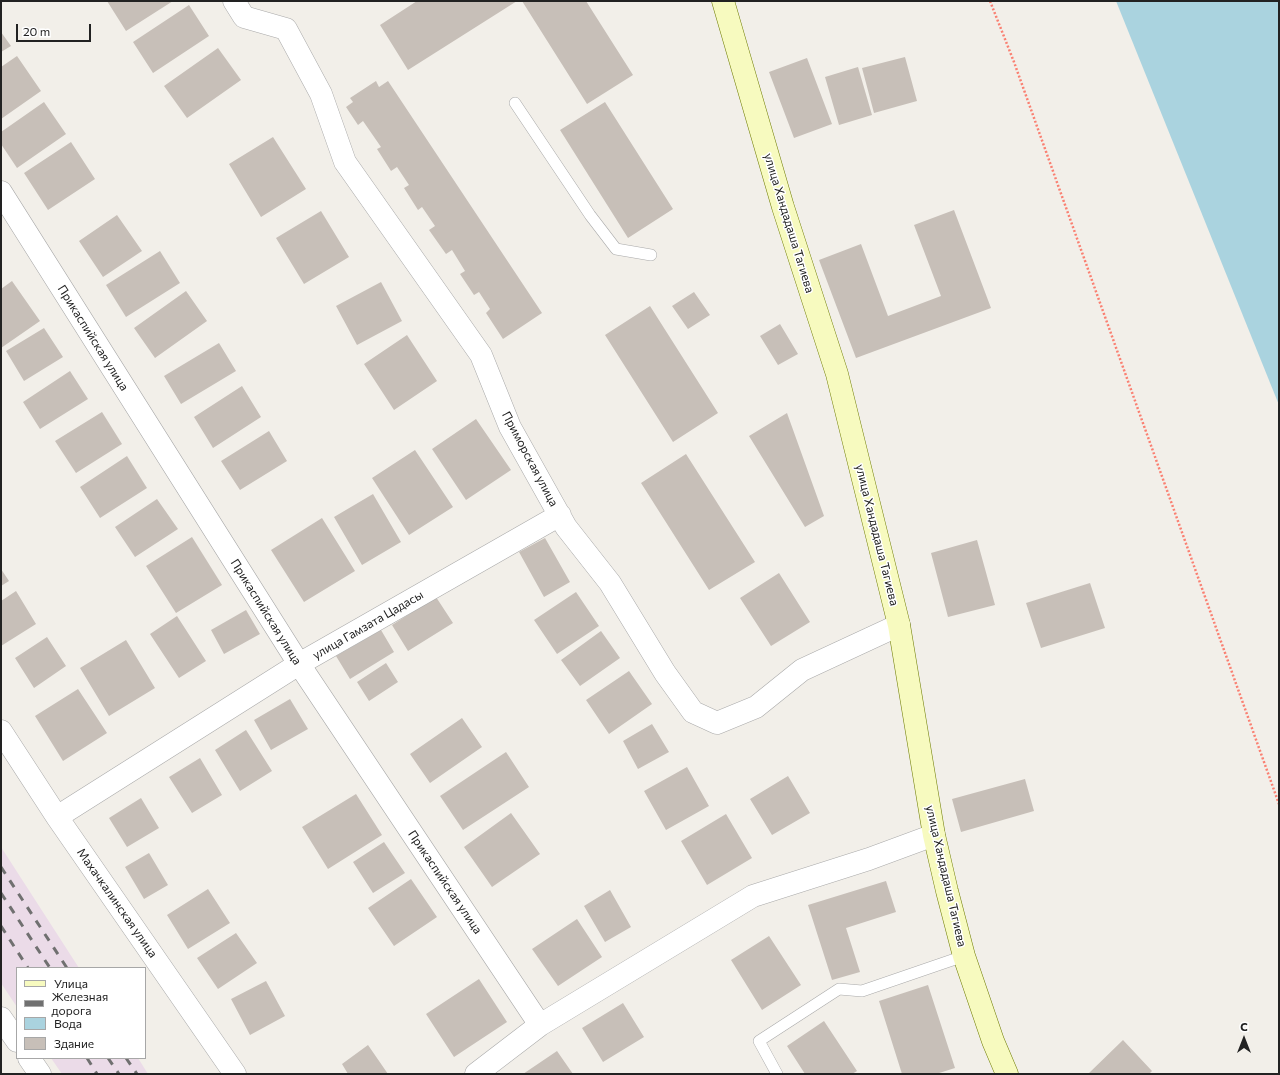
<!DOCTYPE html>
<meta charset="utf-8">
<style>
body{margin:0}
#map{position:relative;width:1280px;height:1075px;overflow:hidden;background:#f2efe9;font-family:Commissioner,sans-serif}
canvas{display:block}
.frame{position:absolute;inset:0;border:2px solid #222;pointer-events:none}
.legend{position:absolute;left:16px;top:967px;width:130px;height:92px;box-sizing:border-box;background:#fff;border:1px solid #a7a7a7;margin:0;padding:5px 7px;list-style:none;font-size:12px;color:#222}
.legend li{display:flex;align-items:center;gap:8px;height:20px}
.legend b{width:20px;border:1px solid #a7a7a7}
.north{position:absolute;left:1224px;top:1019px;width:40px;height:40px;-webkit-text-stroke:3px #fff;paint-order:stroke;rotate:0deg;font-size:11px;font-weight:700;line-height:16px;text-align:center;color:#222}
.north::after{content:'';display:block;margin:auto;width:14px;height:18px;background:#222;clip-path:polygon(50% 0,100% 100%,50% 72%,0 100%)}
.scale{position:absolute;left:16px;top:24px;width:75px;height:18px;box-sizing:border-box;border:2px solid #222;border-top:0;padding-left:5px;font-size:12px;line-height:14px;white-space:nowrap;color:#222;-webkit-text-stroke:3px #fff;paint-order:stroke}
</style>
<div id="map">
<canvas width="1280" height="1075"></canvas>
<div class="frame"></div>
<ul class="legend">
<li><b style="height:5px;background:#f7fabf"></b>Улица</li>
<li><b style="height:5px;background:#707070"></b>Железная дорога</li>
<li><b style="height:11px;background:#aad3df"></b>Вода</li>
<li><b style="height:11px;background:#c7bfb8"></b>Здание</li>
</ul>
<div class="north">С</div>
<div class="scale">20 m</div>
</div>
<script>
const ctx = document.querySelector('canvas').getContext('2d');
ctx.lineJoin = 'round';
function fillPath(path, color) {
  ctx.fillStyle = color;
  ctx.fill(path, 'evenodd');
}
function poly(rows) {
  const path = new Path2D();
  for (const r of rows) {
    path.moveTo(r[0], r[1]);
    for (let i = 2; i < r.length; i += 2) path.lineTo(r[i], r[i + 1]);
  }
  return path;
}
function trace(path, color, width, dash) {
  ctx.strokeStyle = color;
  ctx.lineWidth = width;
  ctx.lineCap = dash ? 'butt' : 'round';
  ctx.setLineDash(dash || []);
  ctx.stroke(path);
}
function write(font, color, halo, rows, align = 'center') {
  ctx.font = font + ' Commissioner,sans-serif';
  ctx.lineWidth = 3;
  ctx.setLineDash([]);
  ctx.textBaseline = 'middle';
  ctx.strokeStyle = halo;
  ctx.fillStyle = color;
  for (const [text, x, y, turn = 0] of rows) {
    ctx.save();
    ctx.translate(x, y);
    ctx.rotate((+turn || 0) * Math.PI / 180);
    ctx.textAlign = isNaN(turn) ? turn : align;
    if (halo) ctx.strokeText(text, 0, 0);
    ctx.fillText(text, 0, 0);
    ctx.restore();
  }
}
fillPath(poly([
 [1,847,79,968,17,968,17,1007,1,983],
 [51,1058,138,1058,148,1074,62,1074]
]), '#ebdbe8');
fillPath(poly([
 [1116,1,1279,1,1279,405]
]), '#aad3df');
fillPath(poly([
 [107,1,173,1,126,31],
 [417,1,517,1,408,70,380,25],
 [522,1,586,1,633,75,587,104],
 [189,5,209,36,153,73,133,42],
 [1,32,11,46,1,52],
 [218,48,241,80,187,118,164,86],
 [17,56,41,91,1,119,1,67],
 [905,57,917,101,874,113,862,68],
 [807,58,832,124,794,138,769,72],
 [858,67,872,115,839,125,825,77],
 [376,81,379,87,388,81,542,313,503,339,486,313,490,309,479,292,474,295,460,274,465,271,452,250,446,254,429,230,435,226,422,207,418,210,404,188,409,185,397,167,391,171,377,149,381,147,363,121,358,125,346,107,353,102,350,98],
 [44,102,66,134,17,168,1,144,1,132],
 [605,102,673,209,628,238,560,130],
 [273,137,306,189,261,217,229,164],
 [71,142,95,179,48,210,24,173],
 [954,210,991,308,856,358,819,260,861,244,888,316,941,296,914,225],
 [321,211,349,257,304,284,276,238],
 [117,215,142,251,103,277,79,241],
 [160,251,180,283,126,317,106,285],
 [12,281,40,321,1,348,1,289],
 [381,282,402,321,357,345,336,306],
 [186,291,207,321,155,358,134,328],
 [694,292,710,315,688,329,672,306],
 [650,306,718,413,673,442,605,335],
 [780,324,798,354,778,365,760,336],
 [44,328,63,357,24,381,6,351],
 [407,335,437,381,394,410,364,364],
 [219,343,236,371,181,404,164,376],
 [70,371,88,399,40,429,23,402],
 [242,386,261,417,213,448,194,417],
 [102,412,122,444,76,473,55,441],
 [787,413,824,516,805,527,749,436],
 [476,419,511,470,466,500,432,449],
 [269,431,287,461,240,490,221,461],
 [415,450,453,507,409,535,372,478],
 [686,454,755,562,709,590,641,483],
 [127,456,147,488,100,518,80,487],
 [373,494,401,542,362,565,334,517],
 [157,499,178,529,135,557,115,527],
 [322,518,355,571,304,602,271,550],
 [192,537,222,585,176,613,146,566],
 [545,538,570,582,544,597,519,552],
 [977,540,995,605,948,617,931,553],
 [1,569,9,581,1,586],
 [779,573,810,622,771,646,740,598],
 [1090,583,1105,628,1041,648,1026,603],
 [16,591,36,624,1,646,1,601],
 [576,592,599,626,557,654,534,620],
 [436,597,453,623,408,651,392,625],
 [246,610,260,634,224,654,211,630],
 [177,616,206,661,179,678,150,634],
 [381,630,394,652,350,679,336,656],
 [601,631,620,658,580,686,561,660],
 [47,637,66,666,34,688,15,658],
 [126,640,155,688,109,716,80,668],
 [386,663,398,682,369,701,357,682],
 [629,671,652,704,609,734,586,700],
 [78,689,107,733,63,761,35,716],
 [290,699,308,729,271,750,254,720],
 [462,718,482,747,430,783,410,754],
 [652,724,669,752,638,769,623,741],
 [246,730,272,771,240,791,215,750],
 [506,752,529,787,463,830,440,796],
 [200,758,222,795,192,813,169,777],
 [687,767,709,806,666,830,644,791],
 [788,776,810,813,772,835,750,799],
 [1025,779,1034,811,961,832,952,799],
 [356,794,382,835,328,869,302,827],
 [141,798,159,828,127,847,109,818],
 [511,813,540,854,492,887,464,847],
 [726,814,752,858,707,885,681,841],
 [384,842,405,873,373,893,353,862],
 [149,853,168,885,144,899,125,867],
 [411,879,437,917,394,946,368,908],
 [886,881,896,912,846,928,860,972,832,980,808,905],
 [208,889,230,923,188,949,167,915],
 [610,890,631,927,605,942,584,906],
 [577,919,602,957,558,986,532,949],
 [236,933,257,963,218,989,197,958],
 [769,936,801,985,762,1010,731,960],
 [479,979,507,1022,454,1057,426,1014],
 [266,981,285,1016,250,1035,231,999],
 [928,985,955,1068,936,1074,902,1074,879,1001],
 [623,1003,644,1037,603,1062,582,1028],
 [824,1021,857,1071,852,1074,805,1074,787,1046],
 [1123,1040,1152,1071,1149,1074,1088,1074],
 [368,1045,388,1074,348,1074,342,1064],
 [557,1051,573,1074,523,1074]
]), '#c7bfb8');
const lane = poly([
 [515,103,590,215,616,249,651,255],
 [777,1074,759,1041,839,989,862,991,964,956]
]);
const street = poly([
 [234,1,244,17,286,29,321,94,345,162,481,355,510,427,566,527,610,583,665,673,693,712,717,723,756,707,802,670,899,625],
 [1,192,299,664,540,1025],
 [1,731,57,817,235,1074],
 [57,817,299,664,560,515],
 [1,1018,17,1041],
 [29,1058,40,1074],
 [476,1074,540,1025,753,896,869,859,934,835]
]);
const secondary = poly([
 [723,1,783,207,837,374,899,625,934,835,947,891,964,956,993,1041,1007,1074]
]);
trace(lane, '#a9a9a9', 12);
trace(street, '#a9a9a9', 23);
trace(secondary, '#707d05', 23);
trace(poly([
 [990,1,1014,62,1279,804]
]), '#fa8072', 2.5, [2, 2]);
trace(lane, '#fff', 11);
trace(street, '#fff', 22);
trace(secondary, '#f7fabf', 22);
trace(poly([
 [1,867,67,968],
 [1,893,50,968],
 [1,926,28,968],
 [87,1058,97,1074],
 [108,1058,119,1074],
 [126,1058,137,1074]
]), '#707070', 3, [8, 8]);
write('12px', '#222', '#fff', [
 ["улица Хандадаша Тагиева",789,223,73],
 ["Прикаспийская улица",93,338,58],
 ["Приморская улица",530,459,62],
 ["улица Хандадаша Тагиева",877,535,76],
 ["Прикаспийская улица",266,612,58],
 ["улица Гамзата Цадасы",368,625,-30],
 ["улица Хандадаша Тагиева",946,876,77],
 ["Прикаспийская улица",445,882,56],
 ["Махачкалинская улица",117,903,55]
]);
</script>
